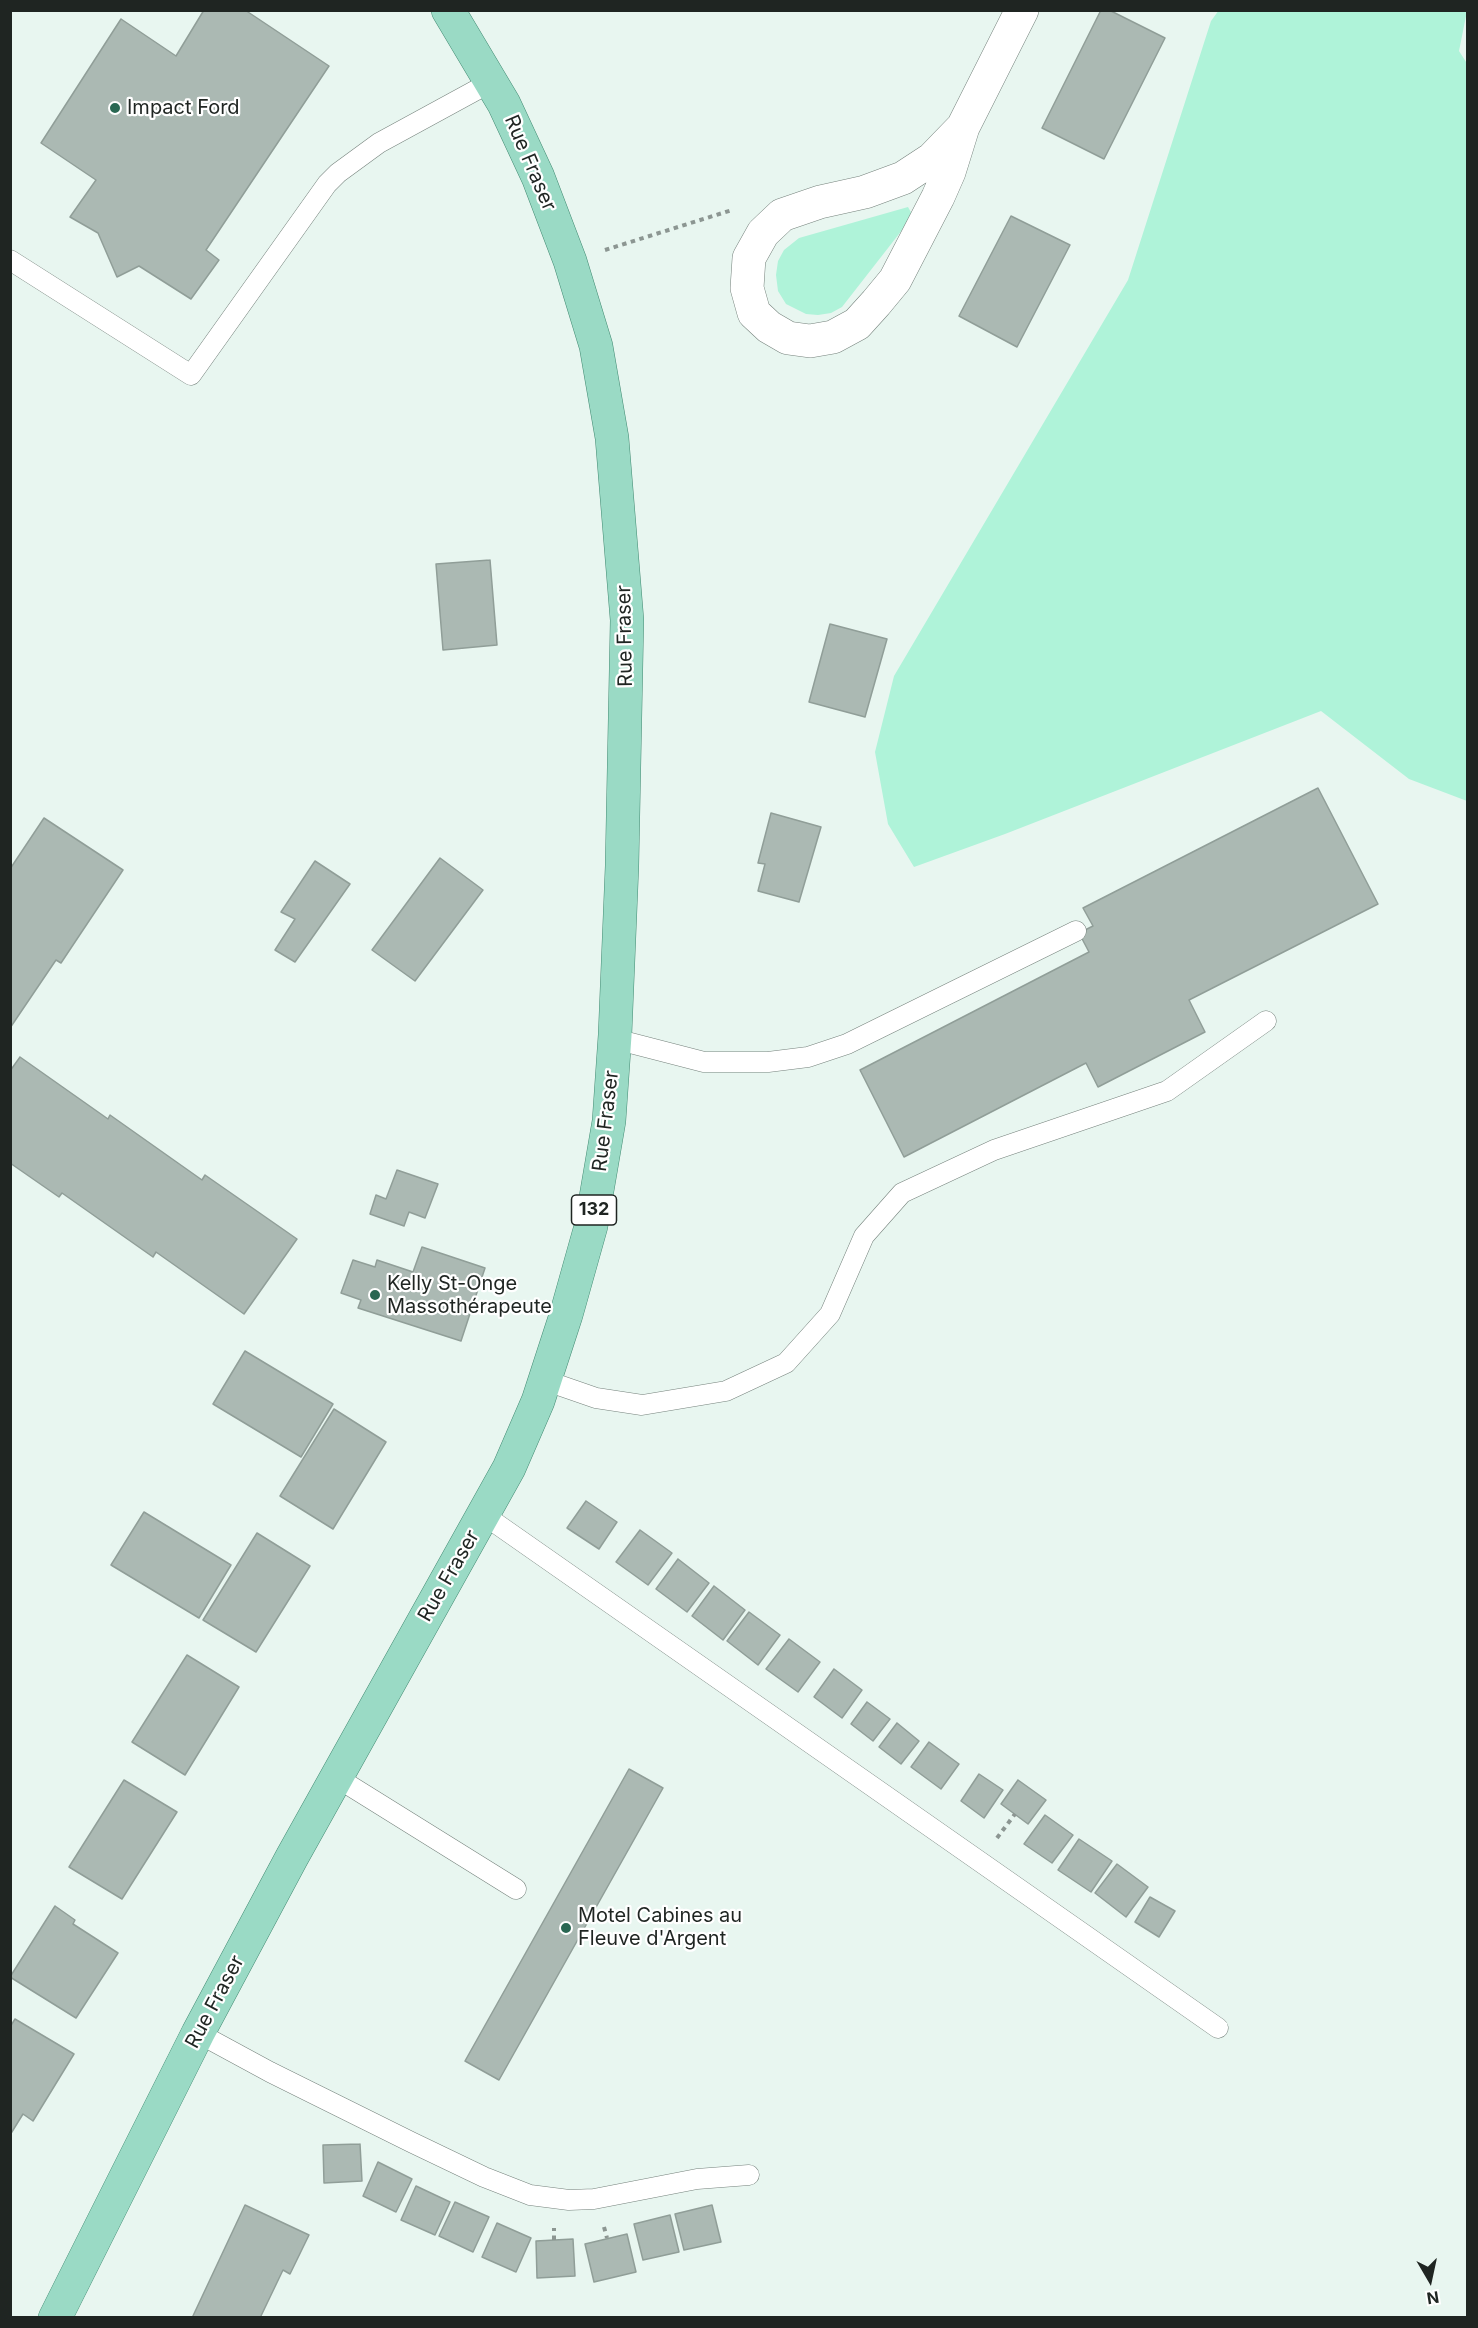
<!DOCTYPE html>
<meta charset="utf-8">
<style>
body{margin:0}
#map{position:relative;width:1478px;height:2328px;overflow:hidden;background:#e8f6f0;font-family:Inter,sans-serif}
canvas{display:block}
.frame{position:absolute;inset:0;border:12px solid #1f2522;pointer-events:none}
.north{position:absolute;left:1400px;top:2250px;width:60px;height:60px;-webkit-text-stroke:4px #fff;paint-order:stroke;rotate:171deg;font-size:16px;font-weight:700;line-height:24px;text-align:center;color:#1f2522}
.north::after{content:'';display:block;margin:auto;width:21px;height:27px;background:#1f2522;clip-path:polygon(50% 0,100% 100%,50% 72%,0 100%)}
</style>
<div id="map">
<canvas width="1478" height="2328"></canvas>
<div class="frame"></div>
<div class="north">N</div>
</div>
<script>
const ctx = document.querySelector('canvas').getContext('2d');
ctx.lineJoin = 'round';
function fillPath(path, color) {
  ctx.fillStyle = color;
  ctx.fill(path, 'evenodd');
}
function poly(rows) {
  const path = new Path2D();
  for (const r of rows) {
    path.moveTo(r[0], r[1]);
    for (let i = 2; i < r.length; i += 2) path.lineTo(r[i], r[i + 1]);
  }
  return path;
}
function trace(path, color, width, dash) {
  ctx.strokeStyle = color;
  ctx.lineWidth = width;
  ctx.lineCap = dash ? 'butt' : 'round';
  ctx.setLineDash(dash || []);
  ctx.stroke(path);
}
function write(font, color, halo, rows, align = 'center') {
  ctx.font = font + ' Inter,sans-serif';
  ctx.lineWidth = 4.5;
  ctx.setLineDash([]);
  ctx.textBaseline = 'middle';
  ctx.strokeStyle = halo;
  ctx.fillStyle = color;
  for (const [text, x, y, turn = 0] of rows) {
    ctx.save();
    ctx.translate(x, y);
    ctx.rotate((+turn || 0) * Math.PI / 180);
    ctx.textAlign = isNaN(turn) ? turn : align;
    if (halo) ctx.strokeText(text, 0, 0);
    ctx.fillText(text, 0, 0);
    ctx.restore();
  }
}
fillPath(poly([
 [1219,10,1467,11,1459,51,1468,65,1467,801,1409,779,1321,711,1005,834,914,867,888,824,875,752,894,676,1128,280,1211,21],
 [908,207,913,216,842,307,831,313,818,315,806,314,786,304,778,291,776,275,778,261,784,250,799,238]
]), '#aff3d9');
const building = poly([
 [204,10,245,10,329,66,206,250,219,260,191,299,139,266,117,277,98,233,70,217,96,180,41,143,121,19,176,56,204,10],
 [1101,10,1109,10,1165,38,1104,159,1042,128,1101,10],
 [1011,216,1070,245,1017,347,959,316,1011,216],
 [490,560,497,645,443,650,436,564,490,560],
 [830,624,887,639,865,717,809,702,830,624],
 [1318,788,1378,904,1189,1000,1205,1032,1098,1087,1086,1063,904,1157,860,1070,1089,952,1079,933,1093,926,1083,908,1318,788],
 [771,813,821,827,799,902,758,891,765,864,758,863,771,813],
 [44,818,123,870,61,963,56,960,10,1028,10,869,44,818],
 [440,858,483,890,415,981,372,950,440,858],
 [315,861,350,884,295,962,275,950,295,919,281,912,315,861],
 [20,1057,108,1119,110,1115,202,1180,205,1175,297,1239,244,1314,156,1252,153,1257,62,1193,59,1197,10,1163,10,1071,20,1057],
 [397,1170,438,1184,425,1218,409,1212,404,1226,370,1214,376,1195,386,1199,397,1170],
 [422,1247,485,1268,461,1341,358,1308,361,1300,341,1293,353,1260,375,1267,377,1260,413,1272,422,1247],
 [245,1351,333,1404,301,1457,213,1404,245,1351],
 [334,1409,386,1442,333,1529,280,1496,334,1409],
 [586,1501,617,1522,599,1549,567,1528,586,1501],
 [144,1512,231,1565,199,1618,111,1565,144,1512],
 [640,1530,672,1553,648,1585,616,1562,640,1530],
 [257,1533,310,1566,256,1652,203,1620,257,1533],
 [678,1559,709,1583,687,1612,656,1589,678,1559],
 [714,1586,745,1610,723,1640,692,1616,714,1586],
 [749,1612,780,1635,758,1665,727,1641,749,1612],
 [789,1639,820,1662,798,1692,766,1669,789,1639],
 [187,1655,239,1687,185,1775,132,1742,187,1655],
 [834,1669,862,1690,842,1718,814,1697,834,1669],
 [867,1702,890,1719,873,1741,851,1724,867,1702],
 [897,1723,919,1741,901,1764,879,1747,897,1723],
 [929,1742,959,1764,941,1789,911,1767,929,1742],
 [629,1769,663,1788,499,2080,465,2061,629,1769],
 [979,1774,1003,1790,984,1818,961,1801,979,1774],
 [124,1780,177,1812,122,1899,69,1867,124,1780],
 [1018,1780,1046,1800,1028,1824,1001,1804,1018,1780],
 [1045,1815,1073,1835,1052,1863,1024,1844,1045,1815],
 [1079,1839,1112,1861,1091,1892,1058,1870,1079,1839],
 [1117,1864,1148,1887,1126,1917,1095,1893,1117,1864],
 [1150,1897,1175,1911,1159,1937,1135,1922,1150,1897],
 [55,1906,75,1920,73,1924,118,1953,76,2018,10,1977,55,1906],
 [15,2019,74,2054,33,2121,23,2114,10,2135,10,2027,15,2019],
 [360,2144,362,2181,324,2183,323,2145,360,2144],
 [378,2162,412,2179,396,2212,363,2196,378,2162],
 [416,2186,450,2202,435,2235,401,2220,416,2186],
 [455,2202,489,2217,473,2252,439,2236,455,2202],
 [245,2205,309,2235,290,2274,283,2270,260,2318,192,2318,245,2205],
 [712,2205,721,2242,684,2250,675,2214,712,2205],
 [670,2215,679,2252,643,2260,634,2224,670,2215],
 [497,2223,531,2238,516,2272,482,2257,497,2223],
 [627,2234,636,2272,594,2282,585,2244,627,2234],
 [573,2239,575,2276,537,2278,536,2241,573,2239]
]);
fillPath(building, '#abb9b3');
trace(building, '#909e98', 1.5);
const lane = poly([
 [10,260,191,375,327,184,338,173,379,143,491,82],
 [615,1039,704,1062,768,1062,808,1057,847,1044,1076,931],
 [544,1380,596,1398,642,1405,726,1391,786,1363,830,1314,864,1236,902,1193,994,1150,1167,1091,1266,1021],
 [484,1515,1218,2028],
 [336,1777,516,1889],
 [198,2033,270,2072,411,2142,484,2177,530,2195,569,2200,594,2199,697,2179,749,2175]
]);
const street = poly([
 [963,127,932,159,903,178,865,192,820,202,782,215,763,233,749,258,747,288,754,313,769,327,788,338,810,341,833,337,857,324,876,303,895,280,938,197,949,172,963,127,1022,10]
]);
const primary = poly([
 [55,2318,198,2033,292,1857,509,1468,538,1401,566,1315,591,1226,609,1121,615,1035,622,866,627,620,612,438,596,346,570,261,538,177,504,104,448,10]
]);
trace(lane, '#75827c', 21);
trace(street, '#75827c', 34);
trace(primary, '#438b73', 34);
trace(poly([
 [605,250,732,210],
 [997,1838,1015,1814],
 [604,2227,607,2238],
 [554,2240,554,2228]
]), '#8c9692', 4, [4.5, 4.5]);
trace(lane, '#fff', 20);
trace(street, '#fff', 33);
trace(primary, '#9adac5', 33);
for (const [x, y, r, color] of [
 [115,108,6,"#296752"],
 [375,1295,6,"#296752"],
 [566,1928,6,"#296752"]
]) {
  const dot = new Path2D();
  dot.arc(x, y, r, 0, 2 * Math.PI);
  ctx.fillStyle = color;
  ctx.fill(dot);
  trace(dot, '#fff', 2);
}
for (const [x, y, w] of [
 [594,1210,45]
]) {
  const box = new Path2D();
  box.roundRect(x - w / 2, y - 15, w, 30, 4.5);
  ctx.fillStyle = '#fff';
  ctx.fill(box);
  trace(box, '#1f2522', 1.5);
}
write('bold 18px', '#1f2522', null, [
 ["132",594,1210]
]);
write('20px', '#1f2522', '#fff', [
 ["Impact Ford",127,108],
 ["Kelly St-Onge",387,1284],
 ["Massothérapeute",387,1307],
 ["Motel Cabines au",578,1916],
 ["Fleuve d'Argent",578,1939]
], 'left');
write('20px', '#1f2522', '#fff', [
 ["Rue Fraser",530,163,67],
 ["Rue Fraser",625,636,-91],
 ["Rue Fraser",606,1121,-83],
 ["Rue Fraser",449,1576,-60],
 ["Rue Fraser",215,2002,-62]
]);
</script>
